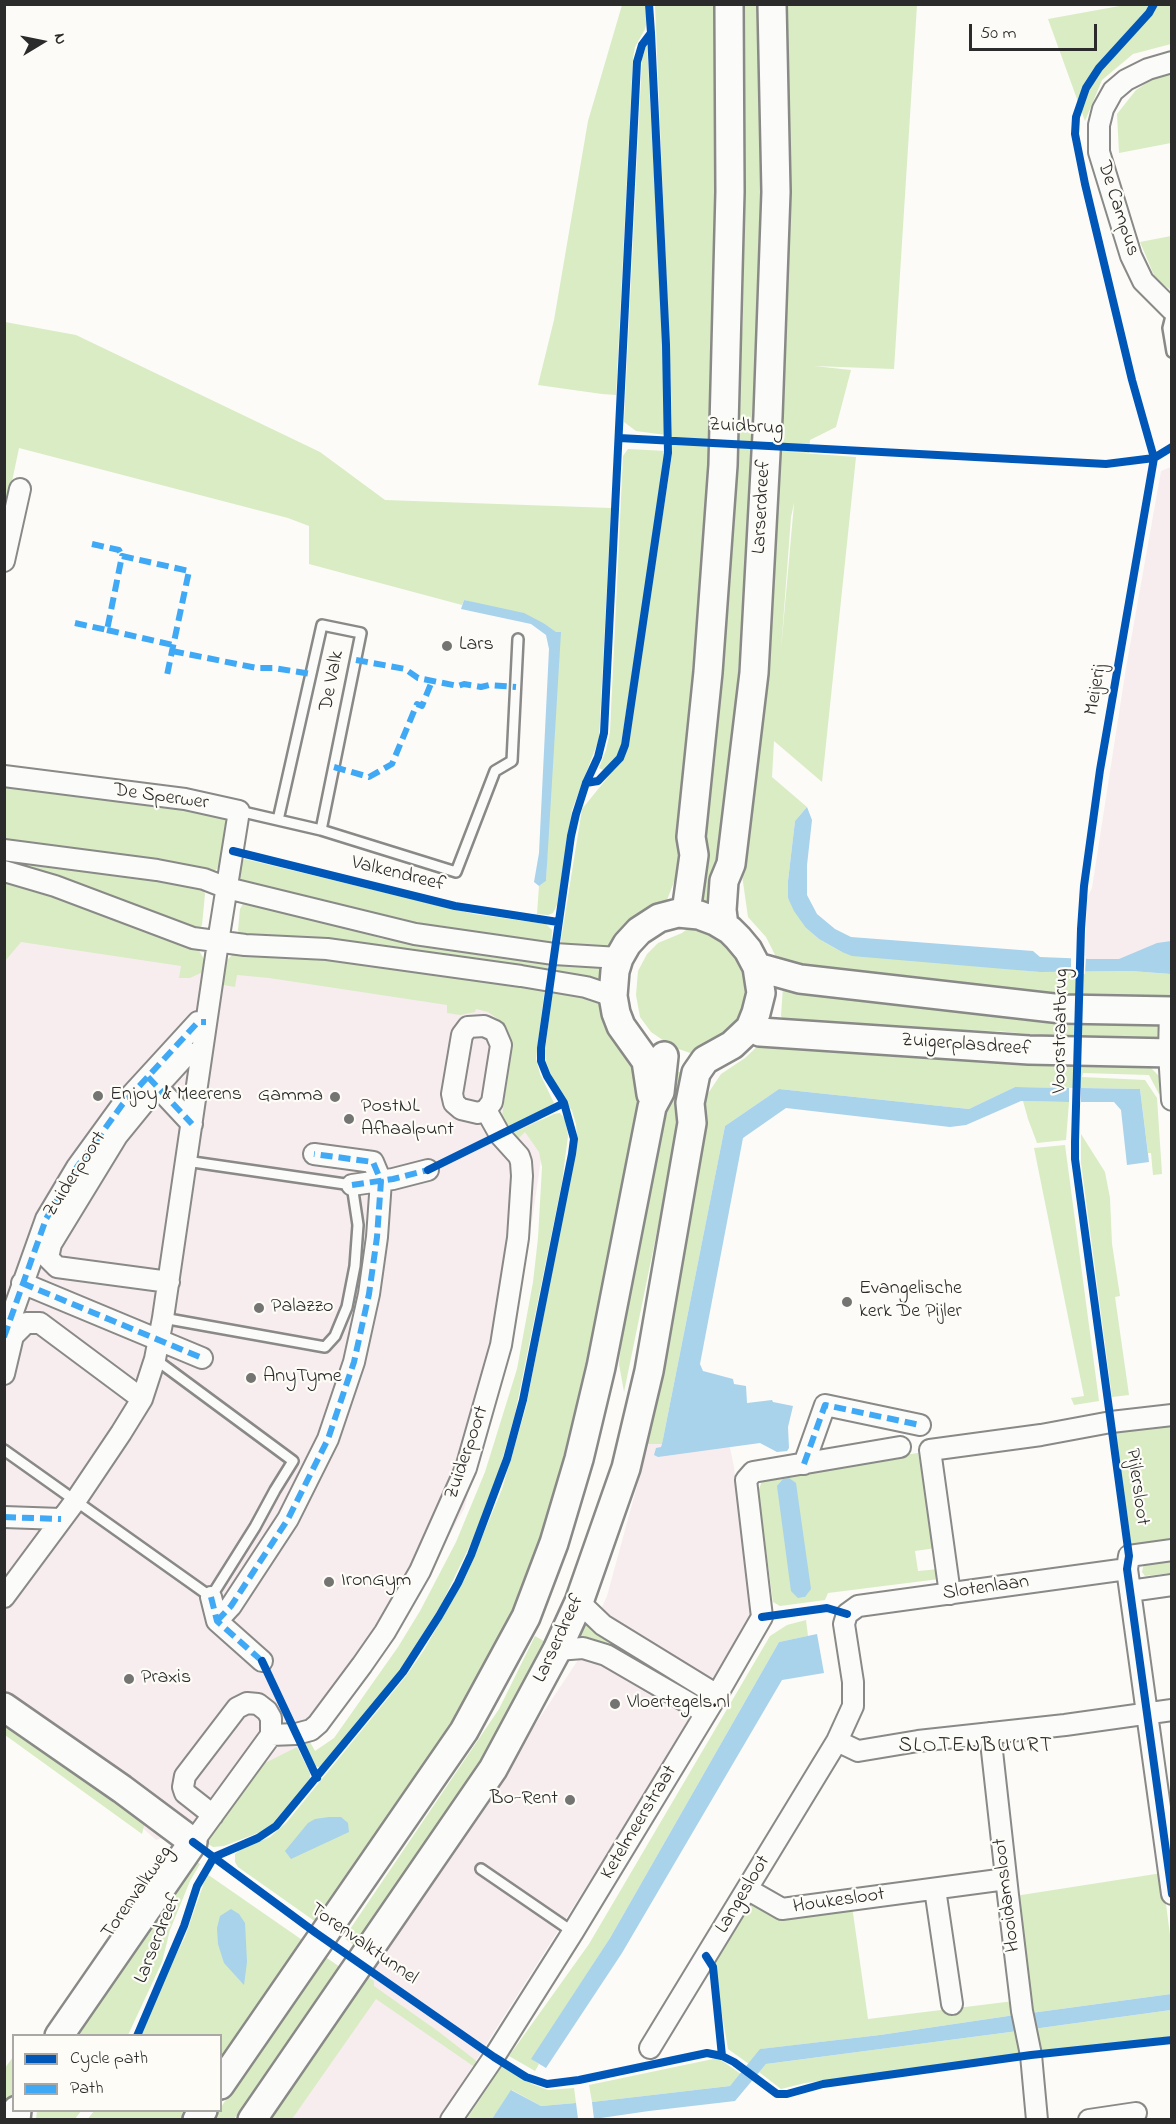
<!DOCTYPE html>
<style>
body{margin:0}
#map{position:relative;width:1176px;height:2124px;overflow:hidden;background:#fcfbf8;font-family:"Indie Flower",sans-serif}
canvas{display:block}
.frame{position:absolute;inset:0;border:6px solid #2b2b2b;pointer-events:none}
.legend{position:absolute;left:12px;top:2034px;width:210px;height:78px;box-sizing:border-box;background:#fdfcf7;border:2px solid #a9a8a5;margin:0;padding:8px 10px;list-style:none;font-size:18px;color:#2b2b2b}
.legend li{display:flex;align-items:center;gap:12px;height:30px}
.legend b{width:30px;border:2px solid #a9a8a5}
.north{position:absolute;left:12px;top:12px;width:60px;height:60px;-webkit-text-stroke:4px #fdfcf7;paint-order:stroke;rotate:80deg;font-size:16px;font-weight:700;line-height:24px;text-align:center;color:#2b2b2b}
.north::after{content:'';display:block;margin:auto;width:21px;height:27px;background:#2b2b2b;clip-path:polygon(50% 0,100% 100%,50% 72%,0 100%)}
.scale{position:absolute;left:969px;top:24px;width:128px;height:27px;box-sizing:border-box;border:3px solid #2b2b2b;border-top:0;padding-left:8px;font-size:18px;line-height:21px;white-space:nowrap;color:#2b2b2b;-webkit-text-stroke:4px #fdfcf7;paint-order:stroke}
</style>
<div id="map">
<canvas width="1176" height="2124"></canvas>
<div class="frame"></div>
<ul class="legend">
<li><b style="height:8px;background:#0057b8"></b>Cycle path</li>
<li><b style="height:8px;background:#3fa9f5"></b>Path</li>
</ul>
<div class="north">N</div>
<div class="scale">50 m</div>
</div>
<script>
const ctx = document.querySelector('canvas').getContext('2d');
ctx.lineJoin = 'round';
function fillPath(path, color) {
  ctx.fillStyle = color;
  ctx.fill(path, 'evenodd');
}
function poly(rows) {
  const path = new Path2D();
  for (const r of rows) {
    path.moveTo(r[0], r[1]);
    for (let i = 2; i < r.length; i += 2) path.lineTo(r[i], r[i + 1]);
  }
  return path;
}
function trace(path, color, width, dash) {
  ctx.strokeStyle = color;
  ctx.lineWidth = width;
  ctx.lineCap = dash ? 'butt' : 'round';
  ctx.setLineDash(dash || []);
  ctx.stroke(path);
}
function write(font, color, halo, rows, align = 'center') {
  ctx.font = font + ' "Indie Flower",sans-serif';
  ctx.lineWidth = 4.5;
  ctx.setLineDash([]);
  ctx.textBaseline = 'middle';
  ctx.strokeStyle = halo;
  ctx.fillStyle = color;
  for (const [text, x, y, turn = 0] of rows) {
    ctx.save();
    ctx.translate(x, y);
    ctx.rotate((+turn || 0) * Math.PI / 180);
    ctx.textAlign = isNaN(turn) ? turn : align;
    if (halo) ctx.strokeText(text, 0, 0);
    ctx.fillText(text, 0, 0);
    ctx.restore();
  }
}
fillPath(poly([
 [1171,467,1171,947,1116,961,1085,964,1087,898,1092,888,1126,668,1161,471],
 [32,918,186,957,500,995,528,1060,543,1145,530,1235,498,1380,464,1509,420,1587,330,1725,231,1813,156,1840,137,1823,5,1728,5,946],
 [728,1438,734,1467,751,1616,680,1738,439,2119,273,2120,578,1660,607,1596,649,1442]
]), '#f7edee');
fillPath(poly([
 [622,5,646,5,647,21,645,29,635,47,633,58,616,395,602,394,538,385,554,320,588,121],
 [655,5,717,5,718,45,713,450,688,774,677,874,667,900,618,943,605,949,560,946,582,809,625,756,672,455,672,413],
 [741,5,761,5,766,144,756,415,734,730,714,911,694,906,714,709,723,651,743,318,744,188],
 [779,5,917,5,894,369,814,366,851,370,836,427,810,440,809,453,788,452,856,457,822,782,774,741,772,777,807,807,795,821,788,881,788,898,806,928,819,939,842,952,1040,972,1131,971,1171,974,1171,1000,1072,998,809,970,776,957,766,937,748,917,742,875,754,737],
 [794,503,794,504,781,650,791,517],
 [1125,5,1171,5,1171,44,1133,54,1102,80,1085,121,1048,19],
 [647,44,664,361,666,435,636,431,624,422,642,58],
 [1171,74,1171,143,1119,153,1117,114,1136,90,1154,78],
 [1171,236,1172,236,1171,290,1156,280,1140,242],
 [5,322,76,335,320,452,385,500,611,508,599,739,572,810,557,905,553,913,548,915,537,914,539,886,546,881,557,633,545,624,464,600,462,605,309,564,309,526,288,518,19,448,5,515],
 [628,449,666,451,621,745,617,756,605,771,599,768,606,750,610,732,623,456],
 [4,784,219,813,225,817,229,826,220,864,217,869,210,873,5,845],
 [4,855,202,886,205,894,202,925,198,931,5,863],
 [245,859,474,914,546,924,552,930,551,946,445,933,252,884,238,878,239,862],
 [5,878,196,945,205,961,205,971,190,978,179,978,181,966,21,942,5,961],
 [244,902,305,916,383,939,439,943,549,959,547,974,240,936,238,930,240,909],
 [690,927,710,930,735,952,747,974,748,1000,735,1028,698,1049,693,1054,673,1047,651,1032,640,1017,636,995,638,971,647,954,658,943,682,933],
 [288,950,545,986,536,1059,540,1074,554,1103,550,1107,505,1129,502,1116,511,1055,511,1045,506,1031,501,1024,502,1022,488,1012,476,1009,475,1012,460,1015,447,1013,447,1005,269,978,237,975,235,987,224,985,221,982,224,963,233,954,238,952],
 [557,960,612,964,608,986,555,976],
 [783,987,1171,1018,1171,1038,1071,1038,997,1031,929,1030,783,1020,781,1016],
 [553,988,594,997,602,1004,644,1081,566,1481,493,1665,367,1848,323,1927,238,1867,235,1862,235,1854,241,1849,270,1837,286,1823,406,1676,424,1650,466,1576,502,1489,526,1407,577,1142,576,1124,572,1111,555,1085,546,1062,545,1050],
 [760,1044,1148,1065,1160,1077,1163,1094,1159,1094,1149,1075,1083,1073,1082,1077,1145,1080,1157,1098,1162,1174,1153,1175,1151,1153,1148,1153,1140,1089,1015,1087,969,1109,779,1089,725,1126,662,1444,637,1444,707,1095,721,1074,745,1058],
 [670,1069,689,1075,624,1392,619,1364,623,1328],
 [1023,1101,1069,1102,1066,1140,1037,1143,1028,1119],
 [560,1113,565,1119,568,1136,562,1182,515,1414,497,1478,473,1539,442,1603,400,1670,321,1767,318,1767,315,1766,305,1744,310,1742,315,1751,334,1738,398,1647,420,1611,456,1542,485,1472,517,1369,533,1282,538,1238,542,1167,539,1152,525,1132,517,1140,511,1134,554,1114],
 [1081,1134,1105,1172,1110,1198,1112,1244,1120,1296,1115,1297,1129,1395,1112,1397,1081,1163],
 [1065,1145,1099,1401,1074,1405,1071,1398,1084,1396,1034,1148],
 [1171,1424,1171,1544,1130,1550,1113,1431],
 [918,1453,920,1462,924,1462,936,1548,915,1551,918,1571,939,1569,939,1579,828,1593,825,1600,780,1606,773,1602,758,1492,762,1481,770,1475,898,1459,904,1455],
 [1171,1558,1171,1573,1145,1576,1142,1572,1144,1563],
 [585,1615,683,1685,680,1688,676,1688,591,1640,577,1637],
 [806,1620,808,1636,779,1642,610,1938,532,2059,539,2064,535,2071,509,2056,589,1944,770,1636,787,1625],
 [535,1636,547,1643,537,1680,359,1949,344,1938,499,1709],
 [5,1717,146,1818,142,1834,5,1735],
 [297,1747,310,1773,310,1780,273,1823,263,1831,224,1846,213,1847,205,1842,261,1765],
 [191,1858,200,1864,190,1881,170,1930,162,1962,128,2035,78,2036,161,1911],
 [1162,1873,1171,1943,1171,1994,1031,2013,1015,1896],
 [207,1874,308,1944,221,2068,220,2036,138,2036,146,2013,185,1937],
 [747,1902,752,1902,774,1917,852,1906,868,2019,1014,2001,1015,2015,880,2035,761,2049,749,2064,728,2049,712,1957],
 [324,1956,340,1967,234,2119,212,2120,218,2111,220,2110,221,2107],
 [360,1972,374,1981,374,1986,439,2032,479,2063,476,2068,376,1999,292,2119,260,2120],
 [1171,2010,1171,2036,1036,2054,1033,2029],
 [1018,2031,1022,2056,805,2083,781,2089,759,2072,766,2064],
 [13,2057,13,2094,5,2120,5,2068],
 [718,2058,741,2074,730,2086,592,2102,589,2085],
 [502,2066,532,2084,548,2090,574,2088,576,2103,541,2106,512,2090,492,2119,466,2120],
 [37,2111,37,2110,81,2111,75,2119,36,2119],
 [94,2111,191,2111,185,2119,87,2120]
]), '#d9ecc4');
fillPath(poly([
 [464,600,524,613,545,624,556,632,561,632,546,881,539,886,534,882,539,853,549,649,546,635,531,624,461,609],
 [807,807,812,820,807,865,807,895,817,914,835,929,851,937,1033,951,1040,957,1090,959,1119,959,1157,943,1171,941,1171,974,1131,971,1040,972,852,956,842,952,819,939,806,928,794,911,788,898,788,881,795,821],
 [1015,1087,1069,1088,1069,1102,1021,1101,966,1125,950,1127,786,1108,743,1138,700,1364,703,1371,733,1379,734,1384,746,1386,747,1403,772,1400,773,1402,793,1406,788,1427,789,1448,787,1451,777,1452,760,1443,658,1457,654,1455,656,1448,661,1447,662,1444,725,1126,779,1089,969,1109],
 [1081,1088,1140,1089,1149,1162,1127,1165,1121,1110,1114,1102,1081,1102],
 [789,1478,796,1483,811,1589,805,1597,803,1597,798,1598,791,1591,777,1486,783,1479],
 [817,1634,824,1673,782,1680,622,1953,546,2068,531,2059,610,1938,779,1642],
 [329,1817,341,1817,348,1823,349,1832,291,1859,285,1851,308,1823,315,1819],
 [231,1909,239,1914,245,1923,247,1962,244,1985,224,1963,218,1944,217,1928,220,1916],
 [1171,1994,1171,2010,1033,2029,1031,2013],
 [1015,2015,1018,2031,766,2064,735,2101,649,2111,594,2119,592,2102,730,2086,760,2049,880,2035],
 [511,2090,541,2106,576,2103,578,2119,492,2119]
]), '#a9d2eb');
fillPath(poly([
 [1071,955,1086,956,1085,974,1071,974]
]), '#fcfbf8');
const lane = poly([
 [1172,312,1168,328,1172,352],
 [239,811,321,830,456,872,495,771,512,761,518,639],
 [278,820,322,625,361,633,321,830],
 [163,1318,325,1347,335,1336,347,1307,355,1266,358,1225,352,1185,186,1161],
 [4,1450,211,1597,255,1527,275,1490,293,1461,155,1359],
 [481,1869,573,1932]
]);
const street = poly([
 [1172,62,1148,69,1126,80,1113,91,1103,109,1099,125,1099,152,1131,256,1143,281,1172,310],
 [4,561,20,489],
 [4,776,185,799,239,811,218,942,163,1318,155,1359,142,1399,121,1433,76,1500,4,1597],
 [4,850,157,870,204,879,227,888,415,934,554,954,619,958],
 [4,871,55,886,193,938,245,945,327,949,521,976,586,987,613,996],
 [1170,1011,1169,1053,1172,1100],
 [150,1079,192,1124],
 [352,1185,393,1179,428,1170],
 [169,1282,57,1267,48,1258,51,1244,117,1136,157,1087,188,1053,201,1056],
 [22,1283,202,1358],
 [4,1337,46,1219,77,1167,122,1105,198,1022,206,1022],
 [4,1374,13,1336,26,1323,40,1323,142,1399],
 [804,1464,825,1405,920,1425],
 [4,1517,61,1519],
 [1172,1550,1129,1556,1127,1569,1172,1894],
 [1130,1591,1172,1585],
 [950,1594,930,1450,1041,1435,1111,1422,1172,1415],
 [211,1597,217,1621,262,1661],
 [579,1602,603,1625,717,1695],
 [217,1621,231,1606,288,1519,328,1439,354,1362,369,1294,377,1237,381,1181,373,1162,314,1154],
 [557,1650,583,1648,606,1655,706,1713],
 [990,1733,1008,1895,1022,2011,1031,2055,1037,2120],
 [271,1735,296,1734,311,1730,318,1724,362,1665,385,1632,420,1571,466,1468,501,1345,518,1238,522,1176,521,1162,519,1156,500,1135,486,1110,492,1102,501,1045,495,1031,484,1026,468,1027,462,1035,452,1094,454,1103,461,1109,478,1113,486,1110],
 [837,1741,858,1751,918,1741,1065,1725,1172,1710],
 [193,1842,271,1735,271,1718,267,1711,258,1704,247,1703,237,1708,185,1776,183,1787,185,1793,213,1815],
 [747,1889,782,1909,1006,1879],
 [935,1889,952,2004],
 [650,2048,837,1741,853,1706,853,1682,844,1624,847,1614,858,1606,1127,1569],
 [451,2120,494,2057,573,1932,717,1695,762,1617,746,1480,753,1472,900,1447],
 [1089,2120,1136,2113]
]);
const secondary = poly([
 [686,912,694,855,691,837,708,672,723,465,730,192,729,4],
 [724,926,722,910,724,881,731,864,754,673,768,416,776,192,772,4],
 [760,1032,1029,1050,1172,1053],
 [651,1094,646,1061,621,1026,616,1013,613,996,615,971,619,958,627,944,639,931,659,918,678,913,699,915,715,921,730,930,738,938,748,950,757,967,800,979,1062,1009,1172,1011],
 [4,1707,122,1789,193,1842,59,2036],
 [220,2085,464,1731,526,1617,554,1543,579,1459,601,1367,652,1107,660,1092,664,1056],
 [16,2120,17,2110],
 [197,2120,203,2110],
 [252,2120,493,1769,557,1650,579,1602,626,1468,649,1371,692,1123,690,1103,696,1073,705,1060,732,1045,750,1028,756,1013,761,993,757,967]
]);
trace(lane, '#898987', 14);
trace(street, '#898987', 24);
trace(secondary, '#898987', 32);
trace(lane, '#fbfbf9', 9);
trace(street, '#fbfbf9', 20);
trace(secondary, '#fbfbf9', 27);
trace(poly([
 [92,544,119,550,122,556],
 [75,623,107,630,122,556,189,571,167,675],
 [107,630,173,645],
 [172,651,257,668,274,668,311,674],
 [356,660,405,669,418,678,458,686,464,684,481,687,489,685,516,687],
 [334,767,369,777,392,764,417,704,422,706,432,681],
 [148,1077,192,1124],
 [352,1185,393,1179,428,1170],
 [22,1283,202,1358],
 [4,1337,46,1219,77,1167,122,1105,198,1022,206,1022],
 [804,1464,825,1405,920,1425],
 [4,1517,61,1519],
 [211,1597,217,1621,262,1661],
 [217,1621,231,1606,288,1519,328,1439,354,1362,369,1294,377,1237,381,1181,373,1162,314,1154]
]), '#3fa9f5', 6, [12, 6]);
trace(poly([
 [1154,4,1149,13,1099,68,1086,88,1076,117,1075,134,1085,184,1132,380,1154,458,1100,770,1084,886,1081,929,1075,1142,1075,1159,1129,1556,1127,1569,1172,1894],
 [619,438,1106,464,1154,458,1172,447],
 [586,783,598,781,620,758,625,745,668,453,666,345,651,33],
 [233,851,455,906,558,922],
 [428,1170,564,1103],
 [762,1617,827,1608,847,1614],
 [262,1661,317,1778],
 [193,1842,316,1933,494,2057,526,2077,547,2084,579,2080,707,2053,722,2056,734,2062,777,2094,787,2094,823,2084,1031,2055,1172,2040],
 [214,1857,258,1838,276,1826,403,1672,439,1616,458,1583,471,1555,507,1459,523,1400,572,1154,574,1139,564,1103,547,1076,541,1061,541,1048,571,836,576,814,586,783,598,757,604,733,637,62,642,45,651,33,649,4],
 [706,1956,713,1967,722,2056],
 [137,2036,184,1926,197,1886,214,1857]
]), '#0057b8', 8);
for (const [x, y, r, color] of [
 [447,646,6,"#747473"],
 [98,1096,6,"#747473"],
 [335,1097,6,"#747473"],
 [349,1119,6,"#747473"],
 [847,1302,6,"#747473"],
 [259,1308,6,"#747473"],
 [251,1378,6,"#747473"],
 [329,1582,6,"#747473"],
 [129,1679,6,"#747473"],
 [615,1704,6,"#747473"],
 [570,1800,6,"#747473"]
]) {
  const dot = new Path2D();
  dot.arc(x, y, r, 0, 2 * Math.PI);
  ctx.fillStyle = color;
  ctx.fill(dot);
  trace(dot, '#fdfcf7', 2);
}
write('20px', '#2b2b2b', '#fdfcf7', [
 ["De Campus",1117,209,72],
 ["Zuidbrug",746,428,3],
 ["Larserdreef",763,507,-87],
 ["De Valk",333,681,-79],
 ["Meijerij",1097,690,-80],
 ["De Sperwer",161,798,8],
 ["Valkendreef",398,875,14],
 ["Voorstraatbrug",1062,1031,-89],
 ["Zuigerplasdreef",966,1046,4],
 ["Zuiderpoort",76,1175,-57],
 ["Zuiderpoort",468,1453,-71],
 ["Pijlersloot",1136,1487,82],
 ["Slotenlaan",986,1589,-8],
 ["Larserdreef",560,1639,-65],
 ["Ketelmeerstraat",640,1823,-59],
 ["Torenvalkweg",138,1893,-55],
 ["Langesloot",744,1895,-59],
 ["Hooidamsloot",1008,1895,-97],
 ["Houkesloot",839,1902,-8],
 ["Larserdreef",159,1939,-68],
 ["Torenvalktunnel",363,1945,35]
]);
write('20px', '#2b2b2b', '#fdfcf7', [
 ["Lars",459,646],
 ["Enjoy & Meerens",110,1096],
 ["Gamma",323,1097,"right"],
 ["PostNL",361,1108],
 ["Afhaalpunt",361,1131],
 ["Evangelische",859,1290],
 ["kerk De Pijler",859,1313],
 ["Palazzo",271,1308],
 ["AnyTyme",263,1378],
 ["IronGym",341,1582],
 ["Praxis",141,1679],
 ["Vloertegels.nl",627,1704],
 ["Bo-Rent",558,1800,"right"]
], 'left');
ctx.letterSpacing = '1.5px';
write('21px', '#2b2b2b', '#fdfcf7', [
 ["SLOTENBUURT",976,1748]
]);
ctx.letterSpacing = '0px';
</script>
